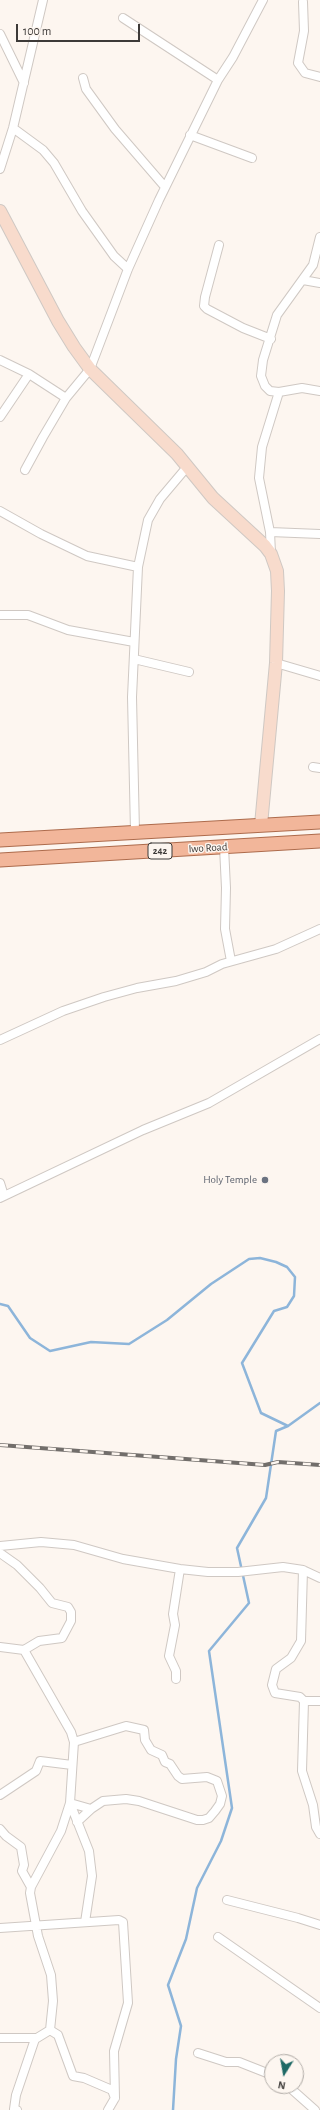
<!DOCTYPE html>
<style>
body{margin:0}
#map{position:relative;width:320px;height:2110px;overflow:hidden;background:#fdf6f0;font-family:"Alegreya Sans",sans-serif}
canvas{display:block}
.north{position:absolute;left:264px;top:2054px;width:40px;height:40px;box-sizing:border-box;background:#fdf6f0;border:1px solid #b0aba6;border-radius:50%;rotate:191deg;font-size:11px;font-weight:700;line-height:16px;text-align:center;color:#3d3a38}
.north::after{content:'';display:block;margin:auto;width:14px;height:18px;background:#1e6965;clip-path:polygon(50% 0,100% 100%,50% 72%,0 100%)}
.scale{position:absolute;left:16px;top:24px;width:124px;height:18px;box-sizing:border-box;border:2px solid #3d3a38;border-top:0;padding-left:5px;font-size:12px;line-height:14px;white-space:nowrap;color:#3d3a38;-webkit-text-stroke:3px #fdf6f0;paint-order:stroke}
</style>
<div id="map">
<canvas width="320" height="2110"></canvas>
<div class="north">N</div>
<div class="scale">100 m</div>
</div>
<script>
const ctx = document.querySelector('canvas').getContext('2d');
ctx.lineJoin = 'round';
function poly(rows) {
  const path = new Path2D();
  for (const r of rows) {
    path.moveTo(r[0], r[1]);
    for (let i = 2; i < r.length; i += 2) path.lineTo(r[i], r[i + 1]);
  }
  return path;
}
function trace(path, color, width, dash) {
  ctx.strokeStyle = color;
  ctx.lineWidth = width;
  ctx.lineCap = dash ? 'butt' : 'round';
  ctx.setLineDash(dash || []);
  ctx.stroke(path);
}
function write(font, color, halo, rows, align = 'center') {
  ctx.font = font + ' "Alegreya Sans",sans-serif';
  ctx.lineWidth = 3;
  ctx.setLineDash([]);
  ctx.textBaseline = 'middle';
  ctx.strokeStyle = halo;
  ctx.fillStyle = color;
  for (const [text, x, y, turn = 0] of rows) {
    ctx.save();
    ctx.translate(x, y);
    ctx.rotate((+turn || 0) * Math.PI / 180);
    ctx.textAlign = isNaN(turn) ? turn : align;
    if (halo) ctx.strokeText(text, 0, 0);
    ctx.fillText(text, 0, 0);
    ctx.restore();
  }
}
trace(poly([
 [0,1304,8,1306,30,1338,50,1351,91,1342,129,1344,167,1320,211,1284,249,1259,260,1258,276,1262,287,1267,295,1277,294,1296,287,1307,274,1311,242,1363,261,1413,288,1426,320,1403],
 [173,2110,176,2059,181,2026,168,1985,186,1939,197,1888,221,1841,232,1808,209,1651,249,1603,237,1548,266,1498,276,1431,288,1426]
]), '#8db5da', 2.5);
const street = poly([
 [303,2,304,31,298,63,305,73,320,77],
 [123,18,218,80],
 [0,34,24,83],
 [83,78,86,89,115,129,165,187],
 [13,128,43,150,54,163,82,211,114,256,128,269],
 [190,135,252,158],
 [0,169,13,128,43,0],
 [320,237,313,265,277,315,263,360,261,376,265,386,270,391,279,392,302,388,320,391],
 [219,245,205,297,204,306,207,309,243,328,271,339],
 [303,280,320,283],
 [0,360,29,374,66,398],
 [0,417,29,374],
 [25,470,43,437,66,398,90,369,128,269,159,200,218,80,233,57,263,0],
 [0,511,41,534,87,556,138,567],
 [270,532,320,534],
 [271,553,270,532,259,478,262,447,279,392],
 [0,615,28,615,68,630,134,642],
 [134,659,189,672],
 [276,663,320,676],
 [313,767,320,768],
 [135,832,132,697,138,567,148,520,160,499,187,467],
 [224,847,226,888,225,929,231,961],
 [0,1040,63,1011,104,997,137,988,176,981,206,972,222,964,276,949,320,929],
 [0,1183,4,1196],
 [0,1198,143,1130,209,1103,320,1039],
 [0,1546,41,1542,74,1545,123,1559,180,1569,208,1572,238,1572,283,1567,303,1570,320,1578],
 [0,1553,17,1565,40,1588,52,1603,68,1607,71,1612,71,1621,62,1638,39,1641,24,1650],
 [303,1570,301,1641,291,1658,276,1669,272,1685,275,1693,300,1697,304,1701,302,1771,313,1805,316,1827,320,1834],
 [0,1647,24,1650,71,1732,74,1742,70,1803,61,1831,31,1887,30,1893,38,1936,51,1975,53,2001,50,2030,58,2035,73,2076,84,2078,112,2090,115,2098],
 [176,1679,176,1671,169,1656,175,1625,173,1614,180,1569],
 [304,1701,320,1701],
 [74,1742,126,1726,144,1730,145,1740,151,1750,162,1755,165,1762,170,1764,178,1776,182,1779,207,1777,217,1781,222,1796,220,1804,215,1811,209,1818,203,1820,197,1820,139,1801,126,1799,103,1801,91,1809,77,1822],
 [0,1795,36,1771,40,1761,72,1765],
 [70,1803,89,1851,92,1876,85,1922],
 [70,1803,91,1809],
 [0,1829,6,1836,21,1847,24,1865,22,1871,31,1887],
 [227,1900,298,1918,320,1925],
 [0,1928,119,1920,123,1922,128,2003,114,2051,115,2098,108,2110],
 [218,1937,320,2008],
 [0,2038,37,2038,50,2030],
 [198,2053,226,2062,239,2062,272,2075],
 [288,2086,315,2110],
 [17,2110,14,2109,16,2095,35,2039,37,2038]
]);
const secondary = poly([
 [0,211,58,321,74,347,90,369,177,454,213,498,265,546,271,554,277,571,278,591,276,663,261,825]
]);
const primary = poly([
 [0,840,320,822],
 [0,860,320,841]
]);
trace(street, '#cfc8c3', 10);
trace(secondary, '#cfc8c3', 14);
trace(primary, '#ad6b4c', 15);
trace(street, '#fff', 8);
trace(secondary, '#f8dbcc', 12);
trace(primary, '#f2b69a', 13);
const rail = poly([
 [0,1445,265,1465,278,1462,320,1465]
]);
trace(rail, '#726e6b', 4);
trace(rail, '#fdf6f0', 2.5, [8]);
for (const [x, y, r, color] of [
 [265,1180,4,"#6b7280"]
]) {
  const dot = new Path2D();
  dot.arc(x, y, r, 0, 2 * Math.PI);
  ctx.fillStyle = color;
  ctx.fill(dot);
  trace(dot, '#fdf6f0', 1.5);
}
for (const [x, y, w] of [
 [160,851,24]
]) {
  const box = new Path2D();
  box.roundRect(x - w / 2, y - 8, w, 16, 3);
  ctx.fillStyle = '#fdf6f0';
  ctx.fill(box);
  trace(box, '#3d3a38', 1);
}
write('bold 10px', '#3d3a38', null, [
 ["242",160,851]
]);
write('11px', '#3d3a38', '#fdf6f0', [
 ["Iwo Road",208,848,-3]
]);
write('11px', '#5b616d', '#fdf6f0', [
 ["Holy Temple",257,1180]
], 'right');
</script>
